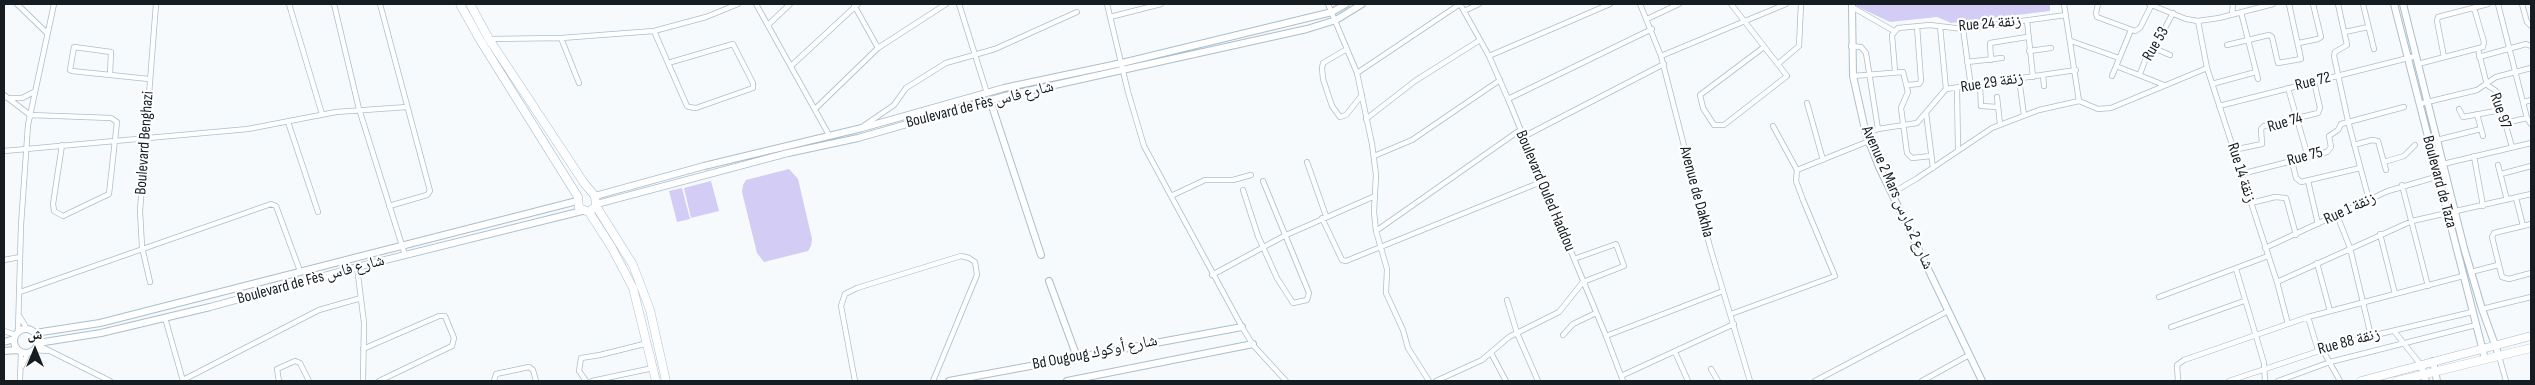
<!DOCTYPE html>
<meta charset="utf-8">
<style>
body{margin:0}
#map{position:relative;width:2535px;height:385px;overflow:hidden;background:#f6fafd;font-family:"Sofia Sans Condensed","Noto Naskh Arabic",sans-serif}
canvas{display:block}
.frame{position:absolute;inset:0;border:5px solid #151d22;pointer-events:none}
.north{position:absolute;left:10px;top:325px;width:50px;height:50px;-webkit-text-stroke:4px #fff;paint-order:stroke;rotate:0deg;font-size:14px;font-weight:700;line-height:20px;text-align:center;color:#151d22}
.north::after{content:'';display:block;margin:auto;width:18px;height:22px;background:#151d22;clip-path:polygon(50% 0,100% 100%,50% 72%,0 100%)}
</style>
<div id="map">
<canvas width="2535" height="385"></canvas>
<div class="frame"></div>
<div class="north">ش</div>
</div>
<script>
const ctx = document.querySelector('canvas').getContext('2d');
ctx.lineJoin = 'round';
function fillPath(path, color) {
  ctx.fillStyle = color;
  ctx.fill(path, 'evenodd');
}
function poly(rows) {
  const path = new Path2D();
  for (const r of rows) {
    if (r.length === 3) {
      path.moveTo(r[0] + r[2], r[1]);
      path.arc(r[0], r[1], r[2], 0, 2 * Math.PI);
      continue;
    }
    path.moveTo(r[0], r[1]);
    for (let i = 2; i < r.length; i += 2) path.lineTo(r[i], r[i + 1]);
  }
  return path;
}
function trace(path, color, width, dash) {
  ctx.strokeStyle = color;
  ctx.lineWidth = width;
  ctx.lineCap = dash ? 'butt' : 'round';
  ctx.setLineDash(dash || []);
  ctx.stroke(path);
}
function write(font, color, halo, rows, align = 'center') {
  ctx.font = font + ' "Sofia Sans Condensed","Noto Naskh Arabic",sans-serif';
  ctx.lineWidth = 4.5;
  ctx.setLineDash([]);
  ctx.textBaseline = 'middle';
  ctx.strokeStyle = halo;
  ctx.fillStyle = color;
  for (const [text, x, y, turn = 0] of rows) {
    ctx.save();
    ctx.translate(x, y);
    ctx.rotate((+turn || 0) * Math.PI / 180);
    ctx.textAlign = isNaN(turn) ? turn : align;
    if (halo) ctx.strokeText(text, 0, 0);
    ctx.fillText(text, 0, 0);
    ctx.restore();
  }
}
fillPath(poly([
 [1857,4,2050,4,2050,11,1951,23,1937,17,1890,22,1856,6],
 [789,169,798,179,812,239,811,246,808,251,764,262,757,253,742,192,743,185,746,180],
 [711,181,719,211,691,218,684,188],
 [682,188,690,219,677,222,669,191]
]), '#d3ccf5');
const street = poly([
 [17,4,47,33],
 [289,4,322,114],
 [334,4,359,109,405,255],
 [380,4,430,191,427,195,389,206],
 [756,4,829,135],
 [959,4,987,93],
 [1107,4,1128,92,1144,146,1242,327,1253,345,1286,381],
 [1328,4,1357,73,1372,144,1376,175,1374,212,1376,231,1387,269,1386,293,1403,330,1408,348,1429,381],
 [1640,4,1661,56,1710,247,1750,381],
 [1731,4,1787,76,1724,125,1714,125,1703,108,1700,95,1764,47],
 [2098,4,2096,13,2097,17,2135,31,2140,28,2152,4],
 [2149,4,2186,19,2198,21,2219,18,2273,4],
 [2338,4,2347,45,2335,52,2334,56,2348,121,2369,200],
 [2363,4,2374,49],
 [2498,4,2527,118,2531,124],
 [2522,4,2527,22,2531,26],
 [854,5,878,48],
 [1852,7,1894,31],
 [1464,11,1479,4],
 [2241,12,2258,79],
 [2232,14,2233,4],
 [1110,17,1161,4],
 [1647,19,1679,4],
 [2027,21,2033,77],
 [2198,21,2207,68,2277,282,2288,324],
 [768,25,790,4],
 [1940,26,1946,89],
 [1963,29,1971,87],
 [654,31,668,63,687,106,689,107,696,108,753,88,753,83,733,44,668,63],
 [2345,32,2368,27],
 [561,38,579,83],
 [489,39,561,38,654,31,706,17,738,4],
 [2071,41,2119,58],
 [2299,43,2318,39,2321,37,2313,4],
 [2227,45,2269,35,2272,37,2278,63,2301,59,2289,4],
 [1851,46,1861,47,1866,53,1878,129],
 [2154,48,2170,55],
 [1347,49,1323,63,1322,68,1323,79,1332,106,1340,117,1346,115,1362,95],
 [2478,49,2487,85,2496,91,2512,147],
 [2029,51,2051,48],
 [1489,56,1610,4],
 [1661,56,1786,4],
 [2444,57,2437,21,2438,17,2488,4],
 [2479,57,2526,44,2531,46],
 [1991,60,1990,43,2027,37],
 [1967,62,2002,58],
 [1779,63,1799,46,1801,4],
 [2418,64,2483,47,2484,42,2474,8],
 [791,66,858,4],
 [2116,66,2164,85],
 [1895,71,1892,35,1898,28,1930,25,1963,29,2066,15],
 [1357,73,1460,4,1489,56,1508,99,1606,336,1623,381],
 [2140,74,2147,55,2154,48,2173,13],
 [110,75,111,52,74,47,70,70,72,71,149,79],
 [2043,75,2044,86],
 [1853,76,1903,72,1908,92,1901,108,1907,153,1912,158,1931,156],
 [2112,76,2131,30],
 [2019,79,2024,115],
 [2212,84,2256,72],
 [1907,85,1919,84,1921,81,1917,26],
 [1980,85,1981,106,1998,107],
 [2288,88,2308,157],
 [1957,89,1958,149],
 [4,95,30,115,111,118,117,122,109,194,63,216,54,211,53,204,62,145],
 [1997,97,2000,124],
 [7,98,22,98,34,92],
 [1508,99,1652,29],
 [2079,101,2098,109,2111,108,2207,68],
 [2524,102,2531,100],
 [1807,103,1823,160],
 [2419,104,2477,90,2496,77,2531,68],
 [2219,106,2416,56],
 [815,109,878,48,946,4],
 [2459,109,2463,117,2501,110],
 [1926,113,1933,168],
 [2477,114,2483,136],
 [1366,119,1415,81,1480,40],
 [288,122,318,212],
 [2505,123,2527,118],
 [862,127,894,105,906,88,946,63,995,49,1077,12],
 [1866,134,1878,129,1917,123,1946,89,2076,70],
 [1523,137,1664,64],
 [2437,140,2481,129],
 [2354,145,2372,140,2378,141,2386,170],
 [2233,150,2262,144,2261,129,2264,126,2318,113,2320,108,2314,81],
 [4,151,248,129,336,112,407,107],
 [1374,156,1412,140,1500,80],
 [2474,156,2483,206],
 [2292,161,2296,178,2301,182,2360,168],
 [1307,162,1326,216],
 [2384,162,2404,156,2415,145],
 [2443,164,2531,143],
 [2498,165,2507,200],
 [1797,170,1869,141],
 [2241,174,2327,152,2331,147,2329,136,2338,130,2341,124,2404,107],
 [2501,174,2531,166],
 [2308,181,2318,224],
 [2402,185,2428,286],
 [1243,190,1258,236,1277,278,1293,303,1307,300,1309,293,1263,181],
 [1892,193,1916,179,1992,128,2039,110,2079,101,2064,4],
 [1171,196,1205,180,1233,180,1251,175],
 [2516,198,2523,226],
 [2251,203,2275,197,2286,198,2296,235],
 [2337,215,2350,248,2371,336],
 [1322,218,1342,260,1346,261,1541,182],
 [2531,224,2494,233,2492,237,2502,277,2509,279,2531,273],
 [1376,231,1520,130],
 [2380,234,2395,294],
 [2265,248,2388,191,2446,174],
 [4,260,20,257],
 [2317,263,2330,311],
 [357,267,364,323,363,381],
 [2236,269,2264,363,2265,381],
 [2471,272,2498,265],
 [1212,275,1284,236,1375,196],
 [150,282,142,247,140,211,156,4],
 [2277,282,2412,221,2531,194],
 [20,292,271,204,276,206,300,271],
 [2159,297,2268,256],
 [1507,300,1517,333,1538,381],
 [2482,309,2531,297],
 [1731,314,1835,276,1803,200,1796,181,1797,170,1773,126],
 [20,317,27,329],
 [2308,317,2318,350],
 [165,318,183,381],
 [2171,327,2244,301],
 [4,331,16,335],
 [2394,331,2421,365],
 [18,332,21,225,28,125,54,4],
 [1563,335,1573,324,1596,313],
 [1606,336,1723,291],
 [38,345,110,381],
 [363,349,439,316,445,316,454,338,452,346,379,381],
 [2322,349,2340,381],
 [35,350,48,351],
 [1675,352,1688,381],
 [1491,353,1506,381],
 [2499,356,2506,381],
 [22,366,28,353],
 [1711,369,1718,381],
 [1621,376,1734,324],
 [183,380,319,310,361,298],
 [20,381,21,352],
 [279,381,277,369,295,361,300,363,309,381],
 [494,381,496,374,529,367,533,370,536,381],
 [586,381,579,371,581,358,600,355,648,343],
 [592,381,653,368],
 [855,381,841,306,845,294,857,288,961,256,969,258,975,262,977,275,933,381],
 [1436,381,1482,360,1509,337,1559,312,1583,282,1624,266,1616,244,1574,259],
 [1815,381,1948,311],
 [1922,381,1969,355],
 [2178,381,2177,365,2184,360,2308,317,2463,276],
 [2229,381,2346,342,2472,312],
 [2278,381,2330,362,2476,325]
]);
const secondary = poly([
 [1852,4,1853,76,1866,134,1879,167,1982,381],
 [2394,4,2485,359],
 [2403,4,2464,248,2482,309,2499,356],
 [990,100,1041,255],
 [595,196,704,166,862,128,1004,88,1122,63,1332,12,1346,4],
 [597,204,788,153,858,138,1005,96,1307,29,1336,20,1362,4],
 [1049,281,1077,357],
 [26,341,12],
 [35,333,100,323,577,201],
 [4,342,14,339],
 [38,343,101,333,210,307,357,267,582,211],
 [4,351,17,350],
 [2433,361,2437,381],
 [2421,365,2426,381],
 [949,381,1242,327],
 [1067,381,1253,344]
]);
const primary = poly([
 [460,4,480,40,578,197,579,208,589,212,596,206],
 [470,4,489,39,584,183,595,196,596,206,633,265,650,310,666,381],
 [589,212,612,248,633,288,656,381],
 [2361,381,2531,336],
 [2397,381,2531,348]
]);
trace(street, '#aabfcd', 6);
trace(secondary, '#aabfcd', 8);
trace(primary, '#aabfcd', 9);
trace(street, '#fff', 4.5);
trace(secondary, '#fff', 6);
trace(primary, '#fff', 8);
write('16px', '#151d22', '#fff', [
 ["Rue 24 زنقة",1990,24,-5],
 ["Rue 53",2156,44,-60],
 ["Rue 72",2313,82,-14],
 ["Rue 29 زنقة",1992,83,-9],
 ["Boulevard de Fès شارع فاس",980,105,-14],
 ["Rue 97",2500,111,71],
 ["Rue 74",2285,123,-16],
 ["Boulevard Benghazi",145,143,-86],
 ["Rue 75",2305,157,-15],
 ["Rue 14 زنقة",2241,173,72],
 ["Boulevard de Taza",2439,182,75],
 ["Boulevard Ouled Haddou",1545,191,67],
 ["Avenue de Dakhla",1696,192,75],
 ["Avenue 2 Mars شارع 2 مارس",1897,198,66],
 ["Rue 1 زنقة",2350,209,-25],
 ["Boulevard de Fès شارع فاس",311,280,-15],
 ["Rue 88 زنقة",2349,342,-15],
 ["Bd Ougoug شارع أوكوك",1095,353,-11]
]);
</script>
